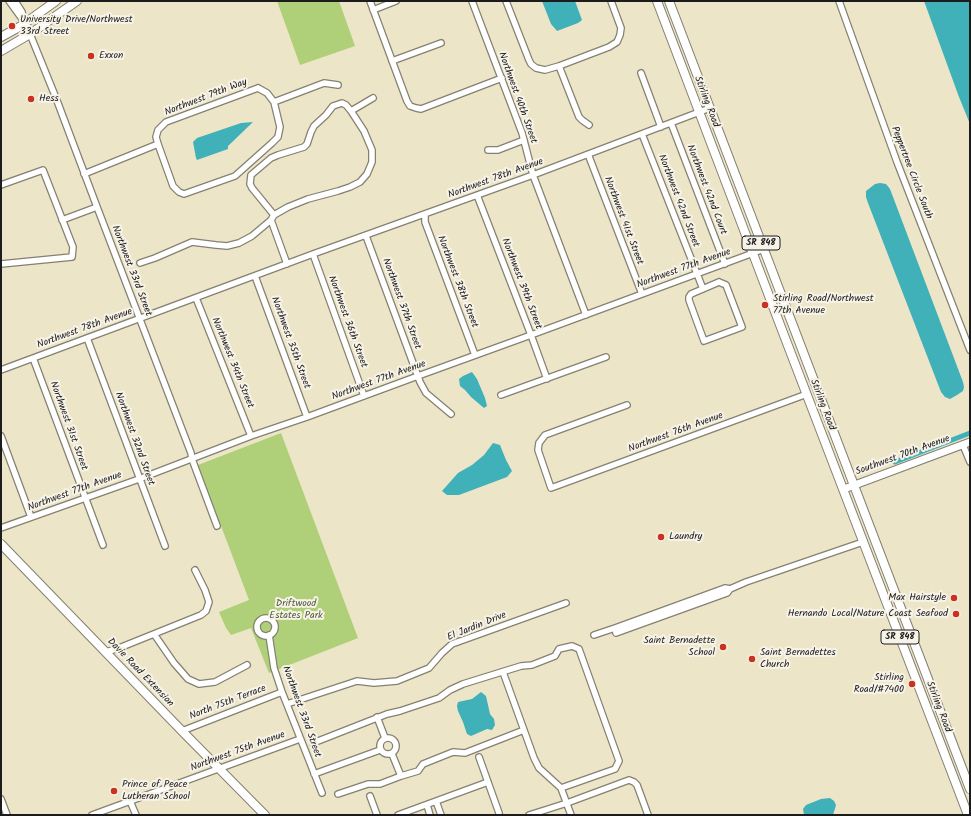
<!DOCTYPE html>
<style>
body{margin:0}
#map{position:relative;width:971px;height:816px;overflow:hidden;background:#ece5c7;font-family:Kalam,sans-serif}
canvas{display:block}
.frame{position:absolute;inset:0;border:2px solid #1c1c1c;pointer-events:none}
</style>
<div id="map">
<canvas width="971" height="816"></canvas>
<div class="frame"></div>
</div>
<script>
const ctx = document.querySelector('canvas').getContext('2d');
ctx.lineJoin = 'round';
function fillPath(path, color) {
  ctx.fillStyle = color;
  ctx.fill(path, 'evenodd');
}
function poly(rows) {
  const path = new Path2D();
  for (const r of rows) {
    if (r.length === 3) {
      path.moveTo(r[0] + r[2], r[1]);
      path.arc(r[0], r[1], r[2], 0, 2 * Math.PI);
      continue;
    }
    path.moveTo(r[0], r[1]);
    for (let i = 2; i < r.length; i += 2) path.lineTo(r[i], r[i + 1]);
  }
  return path;
}
function trace(path, color, width, dash) {
  ctx.strokeStyle = color;
  ctx.lineWidth = width;
  ctx.lineCap = dash ? 'butt' : 'round';
  ctx.setLineDash(dash || []);
  ctx.stroke(path);
}
function write(font, color, halo, rows, align = 'center') {
  ctx.font = font + ' Kalam,sans-serif';
  ctx.lineWidth = 4;
  ctx.setLineDash([]);
  ctx.textBaseline = 'middle';
  ctx.strokeStyle = halo;
  ctx.fillStyle = color;
  for (const [text, x, y, turn = 0] of rows) {
    ctx.save();
    ctx.translate(x, y);
    ctx.rotate((+turn || 0) * Math.PI / 180);
    ctx.textAlign = isNaN(turn) ? turn : align;
    if (halo) ctx.strokeText(text, 0, 0);
    ctx.fillText(text, 0, 0);
    ctx.restore();
  }
}
fillPath(poly([
 [277,1,339,1,355,46,300,65],
 [281,433,358,638,269,673,251,628,231,635,226,628,219,612,249,600,198,465]
]), '#afd078');
fillPath(poly([
 [542,1,575,1,582,20,578,23,557,31,551,24],
 [924,1,970,1,970,124,959,97],
 [253,122,228,146,228,149,197,160,196,158,193,142,197,138,241,123],
 [880,183,886,184,890,189,963,382,964,387,963,391,957,395,950,399,945,397,941,392,868,203,866,197,866,191,875,184],
 [472,372,477,379,485,398,487,406,484,408,471,397,465,390,460,386,459,379,463,376],
 [493,443,500,445,506,460,512,471,507,477,459,495,447,495,442,491,458,473,472,465,484,455],
 [481,692,486,696,490,714,494,719,495,725,492,730,487,729,471,736,467,734,463,722,458,711,457,706,458,702,472,699],
 [830,798,834,801,836,805,833,815,804,815,803,809,806,805,821,799]
]), '#40b0b9');
trace(poly([
 [895,462,970,433]
]), '#40b0b9', 5);
const minor = poly([
 [9,1,25,23,30,34,56,98,97,207,191,453,192,459,217,526],
 [15,1,22,12,24,21],
 [370,1,407,101,410,106,416,108,421,109,502,78],
 [472,1,522,133,533,175,586,315],
 [506,1,529,60,531,64,536,68,545,70,559,66,609,47,617,42,620,35,621,28,611,1],
 [839,1,897,162,970,350],
 [373,10,396,1],
 [392,61,441,43],
 [559,66,579,117,582,120,589,125],
 [641,73,661,127],
 [258,88,267,93,274,102,280,127,278,137,272,143,235,176,184,194,179,192,173,186,158,144,156,137,158,130,166,122,258,88],
 [274,102,324,83,338,85],
 [351,111,373,98],
 [671,123,725,264],
 [642,134,703,289],
 [488,150,498,150,524,140],
 [588,154,642,294],
 [84,174,158,144],
 [1,185,43,170,73,247,72,257,1,264],
 [477,195,531,335,547,379],
 [425,214,425,222,475,355],
 [62,220,97,207],
 [271,220,287,264],
 [366,236,420,382,426,393,451,414],
 [313,254,364,396],
 [140,263,155,258,192,242,216,245,227,246,239,243,252,236,271,220,274,215,288,207,308,199,338,191,350,187,360,182,367,174,372,162,372,150,364,131,351,111,346,105,342,103,333,106,326,115,314,126,311,132,307,144,304,147,278,155,271,158,251,175,250,184,252,188,274,215],
 [255,276,307,417],
 [719,282,726,285,742,327,704,341,689,300,689,297,691,294,719,282],
 [196,298,251,436],
 [87,338,165,546],
 [33,358,103,545],
 [1,370,313,254,533,175,710,108],
 [501,395,606,357],
 [627,405,545,435,539,443,538,450,551,488,807,394],
 [1,436,31,517],
 [963,445,970,462],
 [1,528,139,479,251,436,307,417,418,376,531,335,764,249],
 [725,588,730,589,727,593,616,633,615,628,725,588],
 [730,589,746,582,863,542],
 [266,627,9],
 [154,634,174,663,188,679,199,684,215,682,247,665],
 [269,635,274,668,282,692,322,793],
 [594,635,615,628],
 [106,652,119,648,201,615,206,611,209,602,205,590,195,570],
 [503,672,534,758,539,768,561,788,571,815],
 [287,704,357,681,374,683,397,681,429,668,442,653,452,644,566,603],
 [377,717,385,738],
 [182,731,282,692],
 [388,746,8],
 [313,743,387,714,400,711,439,698,450,690,463,684,521,666,532,665,555,656,559,649,572,646,579,649,619,761,615,769,561,788],
 [392,754,401,776],
 [479,757,499,813],
 [314,774,380,750],
 [338,794,368,784,380,784,401,776,418,771,423,764,453,752,465,753,524,730],
 [370,796,377,815],
 [1,799,7,815],
 [130,801,136,815],
 [436,801,441,815],
 [427,805,430,815],
 [92,815,300,739],
 [398,815,488,782],
 [529,815,545,810,567,803,629,780,634,782,637,785,648,815]
]);
const tertiary = poly([
 [844,489,970,442]
]);
const secondary = poly([
 [1,544,182,731,258,808,265,815]
]);
const primary = poly([
 [657,1,782,330,968,815],
 [669,1,970,789],
 [1,37,21,26,56,1],
 [1,51,30,34,77,1]
]);
trace(minor, '#848072', 8);
trace(tertiary, '#848072', 9);
trace(secondary, '#848072', 10);
trace(primary, '#848072', 10);
trace(minor, '#fff', 5.5);
trace(tertiary, '#fff', 7);
trace(secondary, '#fff', 8);
trace(primary, '#fff', 8);
for (const [x, y, r, color] of [
 [12,26,4,"#c8321e"],
 [91,56,4,"#c8321e"],
 [31,99,4,"#c8321e"],
 [765,305,4,"#c8321e"],
 [661,537,4,"#c8321e"],
 [954,598,4,"#c8321e"],
 [956,614,4,"#c8321e"],
 [723,647,4,"#c8321e"],
 [752,659,4,"#c8321e"],
 [912,684,4,"#c8321e"],
 [114,791,4,"#c8321e"]
]) {
  const dot = new Path2D();
  dot.arc(x, y, r, 0, 2 * Math.PI);
  ctx.fillStyle = color;
  ctx.fill(dot);
  trace(dot, '#f7f3e8', 1.5);
}
for (const [x, y, w] of [
 [761,243,38],
 [900,637,38]
]) {
  const box = new Path2D();
  box.roundRect(x - w / 2, y - 7, w, 14, 3);
  ctx.fillStyle = '#f7f3e8';
  ctx.fill(box);
  trace(box, '#1c1c1c', 1);
}
write('bold 9px', '#1c1c1c', null, [
 ["SR 848",761,243],
 ["SR 848",900,637]
]);
write('10px', '#1c1c1c', '#f7f3e8', [
 ["University Drive/Northwest",20,20],
 ["33rd Street",20,32],
 ["Exxon",99,56],
 ["Hess",39,99],
 ["Stirling Road/Northwest",773,299],
 ["77th Avenue",773,311],
 ["Laundry",669,537],
 ["Max Hairstyle",946,598,"right"],
 ["Hernando Local/Nature Coast Seafood",948,614,"right"],
 ["Saint Bernadette",715,641,"right"],
 ["School",715,653,"right"],
 ["Saint Bernadettes",760,653],
 ["Church",760,665],
 ["Stirling",904,678,"right"],
 ["Road/#7400",904,690,"right"],
 ["Prince of Peace",122,785],
 ["Lutheran School",122,797]
], 'left');
write('10px', '#1c1c1c', '#f7f3e8', [
 ["Northwest 79th Way",206,98,-21],
 ["Northwest 40th Street",517,98,70],
 ["Stirling Road",706,102,69],
 ["Peppertree Circle South",911,173,69],
 ["Northwest 78th Avenue",496,179,-20],
 ["Northwest 42nd Court",706,190,69],
 ["Northwest 42nd Street",678,201,69],
 ["Northwest 41st Street",623,221,69],
 ["Northwest 77th Avenue",684,269,-20],
 ["Northwest 33rd Street",131,271,69],
 ["Northwest 38th Street",457,282,69],
 ["Northwest 39th Street",521,284,69],
 ["Northwest 37th Street",401,304,70],
 ["Northwest 36th Street",347,322,70],
 ["Northwest 78th Avenue",85,329,-20],
 ["Northwest 35th Street",290,343,70],
 ["Northwest 34th Street",232,363,68],
 ["Northwest 77th Avenue",379,381,-20],
 ["Stirling Road",822,405,69],
 ["Northwest 31st Street",68,426,70],
 ["Northwest 76th Avenue",676,433,-20],
 ["Northwest 32nd Street",134,439,70],
 ["Southwest 70th Avenue",903,456,-20],
 ["Northwest 77th Avenue",75,492,-20],
 ["El Jardin Drive",477,627,-22],
 ["Davie Road Extension",140,673,46],
 ["North 75th Terrace",228,703,-21],
 ["Stirling Road",938,707,69],
 ["Northwest 33rd Street",301,712,70],
 ["Northwest 75th Avenue",238,752,-20]
]);
write('10px', '#4f5b3c', '#f7f3e8', [
 ["Driftwood",296,604],
 ["Estates Park",296,616]
]);
</script>
